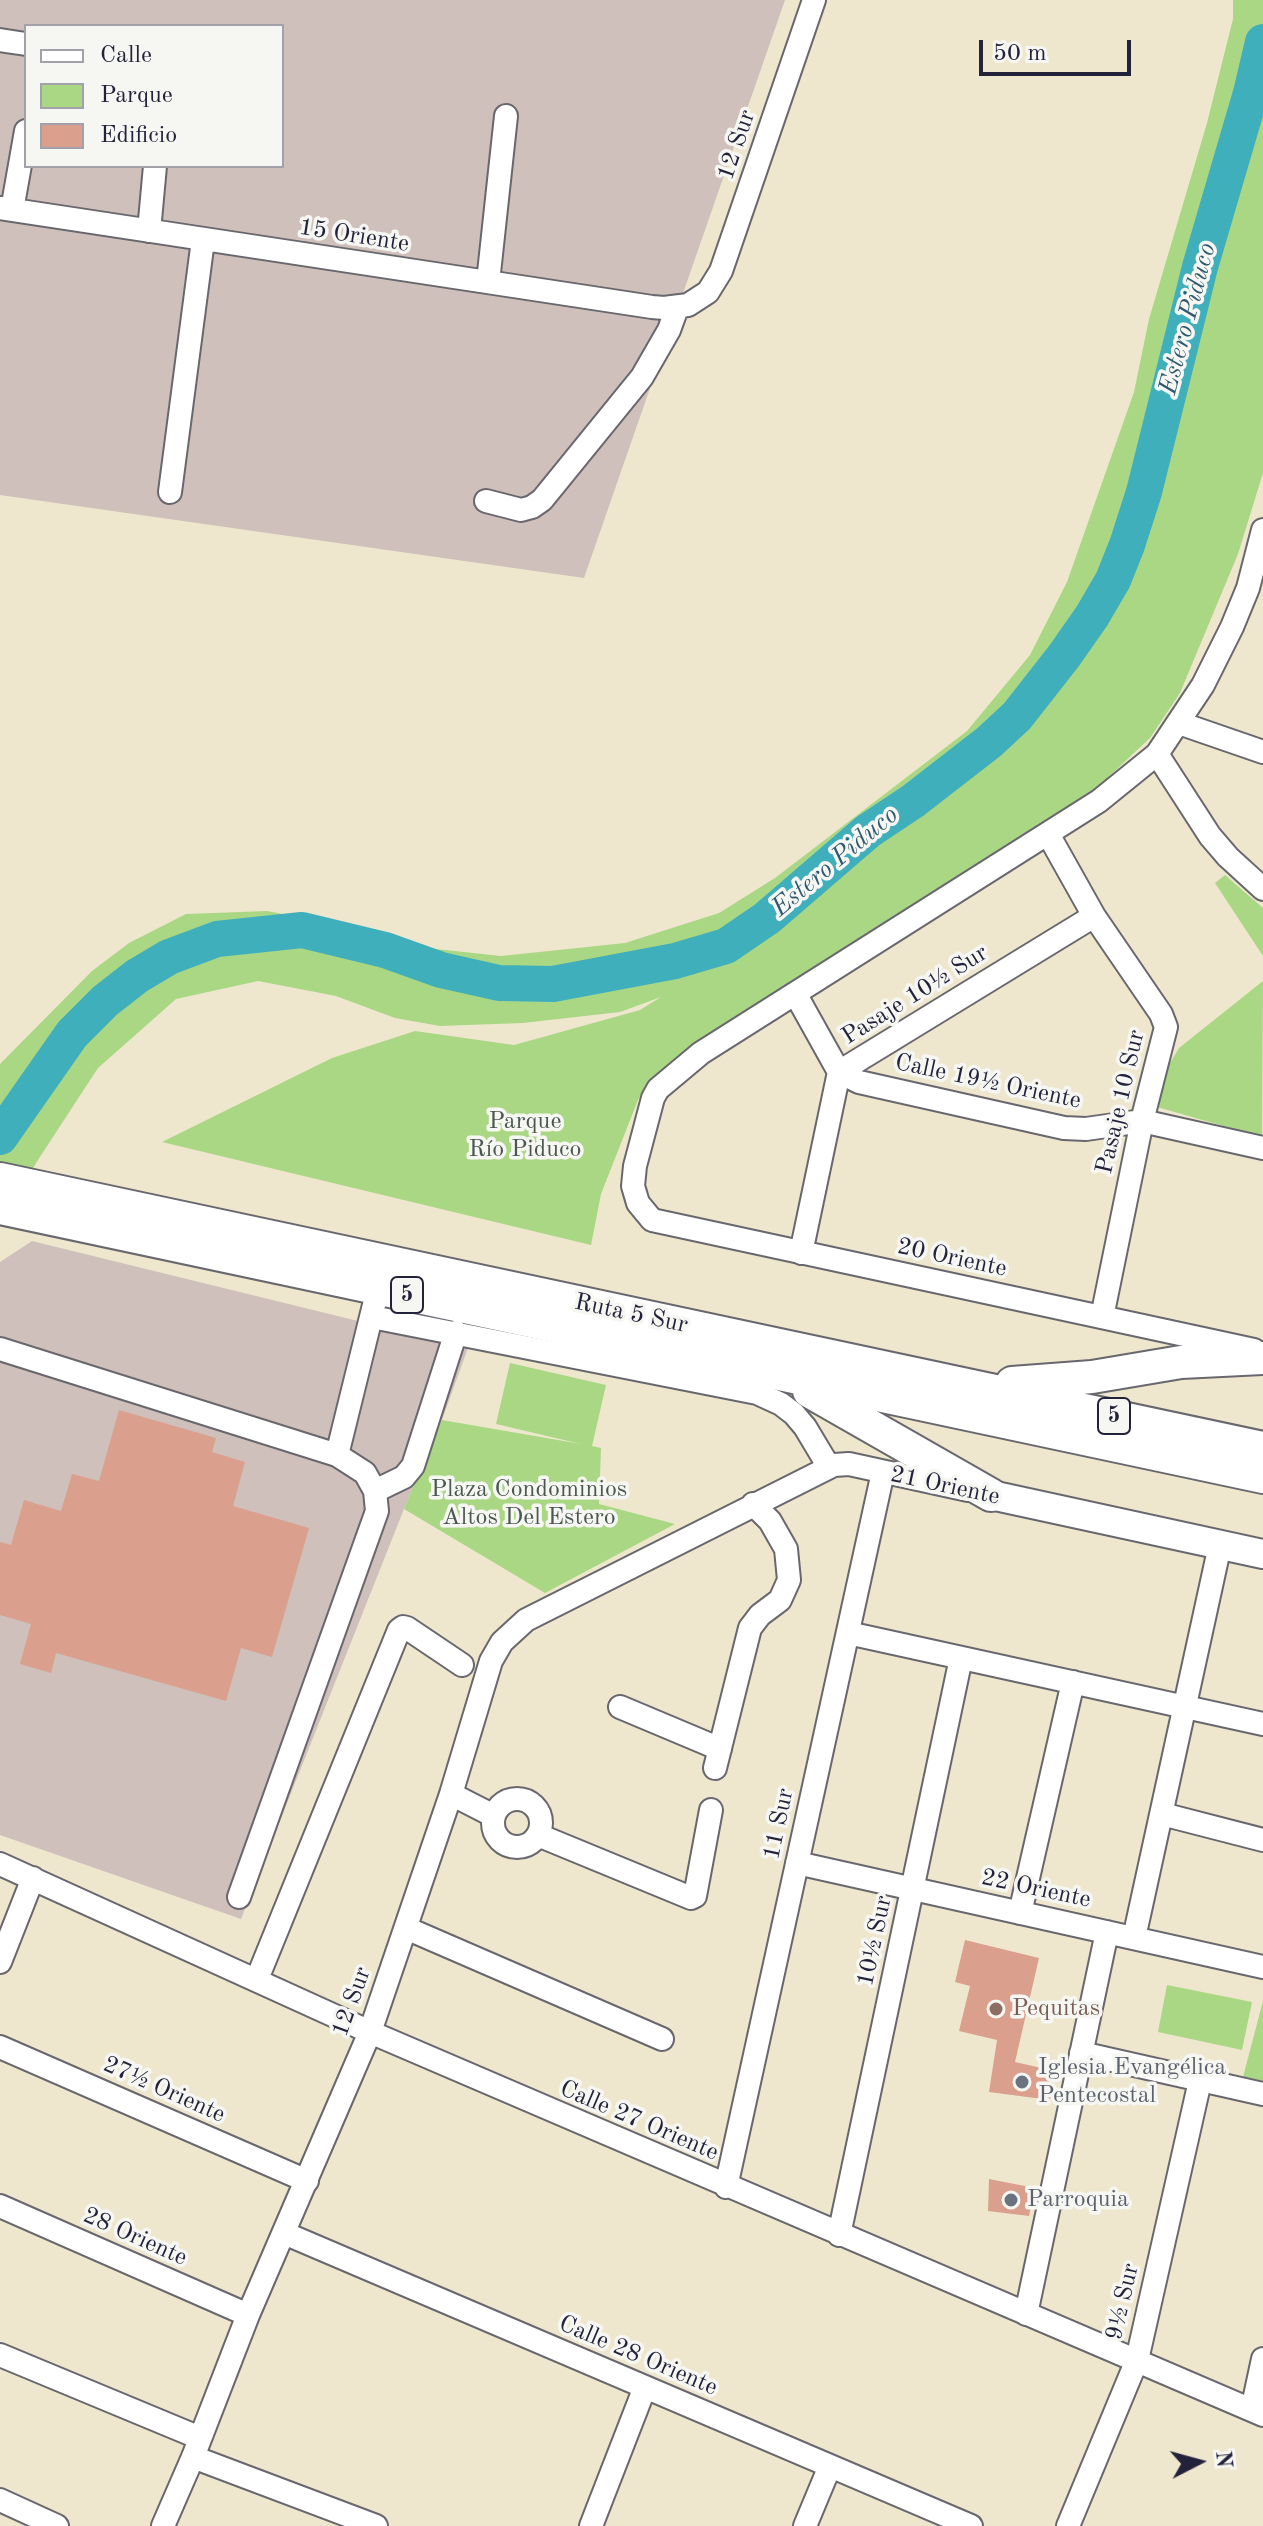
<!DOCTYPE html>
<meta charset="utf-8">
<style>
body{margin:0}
#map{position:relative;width:1263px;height:2526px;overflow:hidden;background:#eee7ce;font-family:"Old Standard TT",serif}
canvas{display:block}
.legend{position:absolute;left:24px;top:24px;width:260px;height:144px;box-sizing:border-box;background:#f6f6f2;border:2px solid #a1a1a9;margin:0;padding:10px 14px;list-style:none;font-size:24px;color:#22223b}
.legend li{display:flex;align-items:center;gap:16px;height:40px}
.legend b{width:40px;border:2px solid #a1a1a9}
.north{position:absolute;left:1159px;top:2422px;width:80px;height:80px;-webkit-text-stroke:6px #f6f6f2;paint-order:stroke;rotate:84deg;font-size:22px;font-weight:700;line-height:32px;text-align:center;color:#22223b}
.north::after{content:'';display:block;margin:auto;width:28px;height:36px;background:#22223b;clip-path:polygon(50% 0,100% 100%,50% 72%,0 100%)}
.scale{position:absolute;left:979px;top:40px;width:152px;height:36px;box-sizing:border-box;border:4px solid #22223b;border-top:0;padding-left:10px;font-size:24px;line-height:28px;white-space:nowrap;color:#22223b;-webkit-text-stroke:6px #f6f6f2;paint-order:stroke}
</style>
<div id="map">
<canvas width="1263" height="2526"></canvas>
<ul class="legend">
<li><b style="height:10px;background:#fff"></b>Calle</li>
<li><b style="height:22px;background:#aad784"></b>Parque</li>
<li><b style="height:22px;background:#db9f8d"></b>Edificio</li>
</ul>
<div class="north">N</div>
<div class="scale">50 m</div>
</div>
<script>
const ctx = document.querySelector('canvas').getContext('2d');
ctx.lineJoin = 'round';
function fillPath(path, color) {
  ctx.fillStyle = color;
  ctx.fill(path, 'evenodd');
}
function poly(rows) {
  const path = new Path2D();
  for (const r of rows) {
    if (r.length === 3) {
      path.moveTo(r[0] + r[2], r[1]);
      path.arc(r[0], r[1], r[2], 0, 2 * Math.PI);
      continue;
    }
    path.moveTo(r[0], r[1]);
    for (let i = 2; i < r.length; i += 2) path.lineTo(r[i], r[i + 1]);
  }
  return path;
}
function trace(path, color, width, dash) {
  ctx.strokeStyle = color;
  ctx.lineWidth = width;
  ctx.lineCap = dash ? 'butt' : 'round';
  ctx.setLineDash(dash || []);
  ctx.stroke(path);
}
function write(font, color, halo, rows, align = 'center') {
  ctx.font = font + ' "Old Standard TT",serif';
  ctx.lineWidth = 7;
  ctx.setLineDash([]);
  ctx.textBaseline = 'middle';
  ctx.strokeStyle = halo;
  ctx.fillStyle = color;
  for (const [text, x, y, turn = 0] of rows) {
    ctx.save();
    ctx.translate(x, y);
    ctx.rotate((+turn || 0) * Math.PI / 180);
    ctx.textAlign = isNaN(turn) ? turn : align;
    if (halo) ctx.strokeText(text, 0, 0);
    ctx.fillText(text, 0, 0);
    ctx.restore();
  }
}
fillPath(poly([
 [0,0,785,0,584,578,0,495],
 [26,26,282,26,282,166,26,166],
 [32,1241,468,1348,442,1420,404,1509,241,1919,0,1835,0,1262]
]), '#cfc0bb');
fillPath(poly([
 [1233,0,1263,0,1263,473,1238,554,1180,693,1150,738,1055,827,703,1042,649,1082,638,1100,601,1194,591,1245,162,1142,332,1058,415,1031,514,1045,640,1010,661,997,620,1012,523,1023,440,1026,395,1018,336,996,258,981,176,999,98,1068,36,1163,0,1225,0,1064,92,971,129,943,186,914,267,911,314,920,408,946,501,956,625,943,719,913,775,878,967,731,1030,655,1067,582,1134,392,1149,319,1207,123,1233,19],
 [1225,875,1263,908,1263,956,1215,883],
 [1263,981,1262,1137,1157,1107,1159,1081,1179,1048],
 [510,1363,606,1385,592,1446,601,1448,599,1504,675,1524,545,1593,404,1509,442,1420,581,1444,496,1424],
 [1167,1985,1252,2002,1242,2050,1158,2032],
 [1263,2001,1263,2082,1243,2077]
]), '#aad784');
trace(poly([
 [0,1137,72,1034,105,1001,137,976,169,957,217,939,302,930,385,950,441,970,499,983,553,984,675,961,726,946,767,918,868,831,913,801,989,742,1017,716,1064,656,1092,616,1113,580,1127,545,1144,492,1200,267,1251,93,1263,42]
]), '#40afbc', 36);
fillPath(poly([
 [119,1410,216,1438,212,1452,245,1462,233,1506,309,1528,272,1657,241,1648,226,1701,56,1653,51,1673,20,1664,31,1624,0,1615,0,1542,11,1545,24,1500,61,1511,72,1474,99,1481],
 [965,1940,1039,1958,1015,2062,1055,2071,1050,2100,989,2092,997,2040,959,2031,970,1986,955,1982],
 [989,2179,1035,2188,1029,2216,988,2211]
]), '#db9f8d');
const minor = poly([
 [0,40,26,44],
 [0,208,652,307,664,308,688,305,708,292,721,271,814,0],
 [12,210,26,131],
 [149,231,155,166],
 [488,282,506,116],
 [170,492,203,240],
 [486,501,521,510,532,507,542,500,642,377,669,330,677,308],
 [1179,723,1263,752],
 [1157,754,1210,836,1228,857,1263,889],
 [1048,834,1094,916,1161,1014,1166,1027,1142,1121,1102,1317],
 [796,995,839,1072,859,1082,1064,1128,1086,1129,1142,1121,1263,1148],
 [801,1253,839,1072,1094,916],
 [372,1317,757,1393,781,1404,794,1414,805,1427,829,1467],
 [0,1349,337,1455,365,1473,375,1491,377,1511,239,1897],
 [1254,1350,652,1220,638,1203,633,1186,635,1166,653,1098,658,1089,701,1053,1099,801,1157,754,1203,685,1232,627,1248,588,1263,530],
 [337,1455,374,1305],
 [375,1491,404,1477,413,1466,456,1332],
 [848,1633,1263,1724],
 [620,1707,720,1749],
 [715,1768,750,1628,760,1615,780,1600,789,1580,786,1549,770,1521,753,1504],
 [451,1794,494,1816],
 [517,1823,24],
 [1162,1814,1263,1840],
 [538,1835,691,1898,695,1896,711,1810],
 [797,1863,1263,1967],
 [0,1864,370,2032,1263,2415],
 [1020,1913,1073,1682],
 [406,1928,662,2039],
 [1134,1938,1220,1545],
 [0,1962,33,1878],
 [257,1979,399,1630,403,1627,407,1628,462,1665],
 [0,2047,307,2181],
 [1081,2053,1263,2094],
 [726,2187,883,1472],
 [0,2206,248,2315],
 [284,2233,971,2526],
 [839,2235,961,1658],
 [1026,2314,1107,1932],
 [0,2355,200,2438],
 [1252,2410,1263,2359],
 [193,2457,376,2526],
 [0,2500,57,2526],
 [163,2526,193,2457,248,2315,370,2032,451,1794,491,1661,502,1642,526,1620,834,1465,849,1464,968,1490],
 [591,2526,645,2387],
 [805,2526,830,2466],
 [1068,2526,1137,2360,1200,2081]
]);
const major = poly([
 [991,1495,1263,1554]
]);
const highway = poly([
 [0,1179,1263,1448],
 [0,1208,1263,1477],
 [1012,1383,1092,1377,1181,1362,1263,1358],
 [809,1391,991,1495]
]);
trace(minor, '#69676e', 26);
trace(major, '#69676e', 32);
trace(highway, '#69676e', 36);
trace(minor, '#fff', 22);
trace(major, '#fff', 28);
trace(highway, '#fff', 32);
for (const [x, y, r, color] of [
 [996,2009,8,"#8d6e63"],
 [1022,2082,8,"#6b7280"],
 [1011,2200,8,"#6b7280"]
]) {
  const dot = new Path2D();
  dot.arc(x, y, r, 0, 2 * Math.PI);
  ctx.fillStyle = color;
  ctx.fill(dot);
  trace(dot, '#f6f6f2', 3);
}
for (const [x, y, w] of [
 [407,1295,32],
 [1114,1416,32]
]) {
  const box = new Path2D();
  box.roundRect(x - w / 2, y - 18, w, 36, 6);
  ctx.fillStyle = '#f6f6f2';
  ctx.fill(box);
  trace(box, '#22223b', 2);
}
write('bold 22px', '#22223b', null, [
 ["5",407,1295],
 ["5",1114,1416]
]);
write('24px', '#22223b', '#f6f6f2', [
 ["12 Sur",737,145,-71],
 ["15 Oriente",354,236,9],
 ["Pasaje 10½ Sur",915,995,-32],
 ["Calle 19½ Oriente",988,1082,12],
 ["Pasaje 10 Sur",1121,1102,-77],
 ["20 Oriente",952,1258,12],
 ["Ruta 5 Sur",631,1314,12],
 ["21 Oriente",945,1486,12],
 ["11 Sur",779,1824,-78],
 ["22 Oriente",1036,1889,12],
 ["10½ Sur",875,1941,-78],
 ["12 Sur",352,2002,-70],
 ["27½ Oriente",164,2090,24],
 ["Calle 27 Oriente",639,2121,23],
 ["28 Oriente",135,2237,24],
 ["9½ Sur",1123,2302,-77],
 ["Calle 28 Oriente",638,2356,23]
]);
write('24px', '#4b5851', '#f6f6f2', [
 ["Parque",525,1122],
 ["Río Piduco",525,1150],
 ["Plaza Condominios",529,1490],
 ["Altos Del Estero",529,1518]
]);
write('24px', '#785e54', '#f6f6f2', [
 ["Pequitas",1012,2009]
], 'left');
write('24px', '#5b616d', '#f6f6f2', [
 ["Iglesia Evangélica",1038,2068],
 ["Pentecostal",1038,2096],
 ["Parroquia",1027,2200]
], 'left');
write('italic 26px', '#2e5a6f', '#f6f6f2', [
 ["Estero Piduco",1188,319,-75],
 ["Estero Piduco",835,862,-40]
]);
</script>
